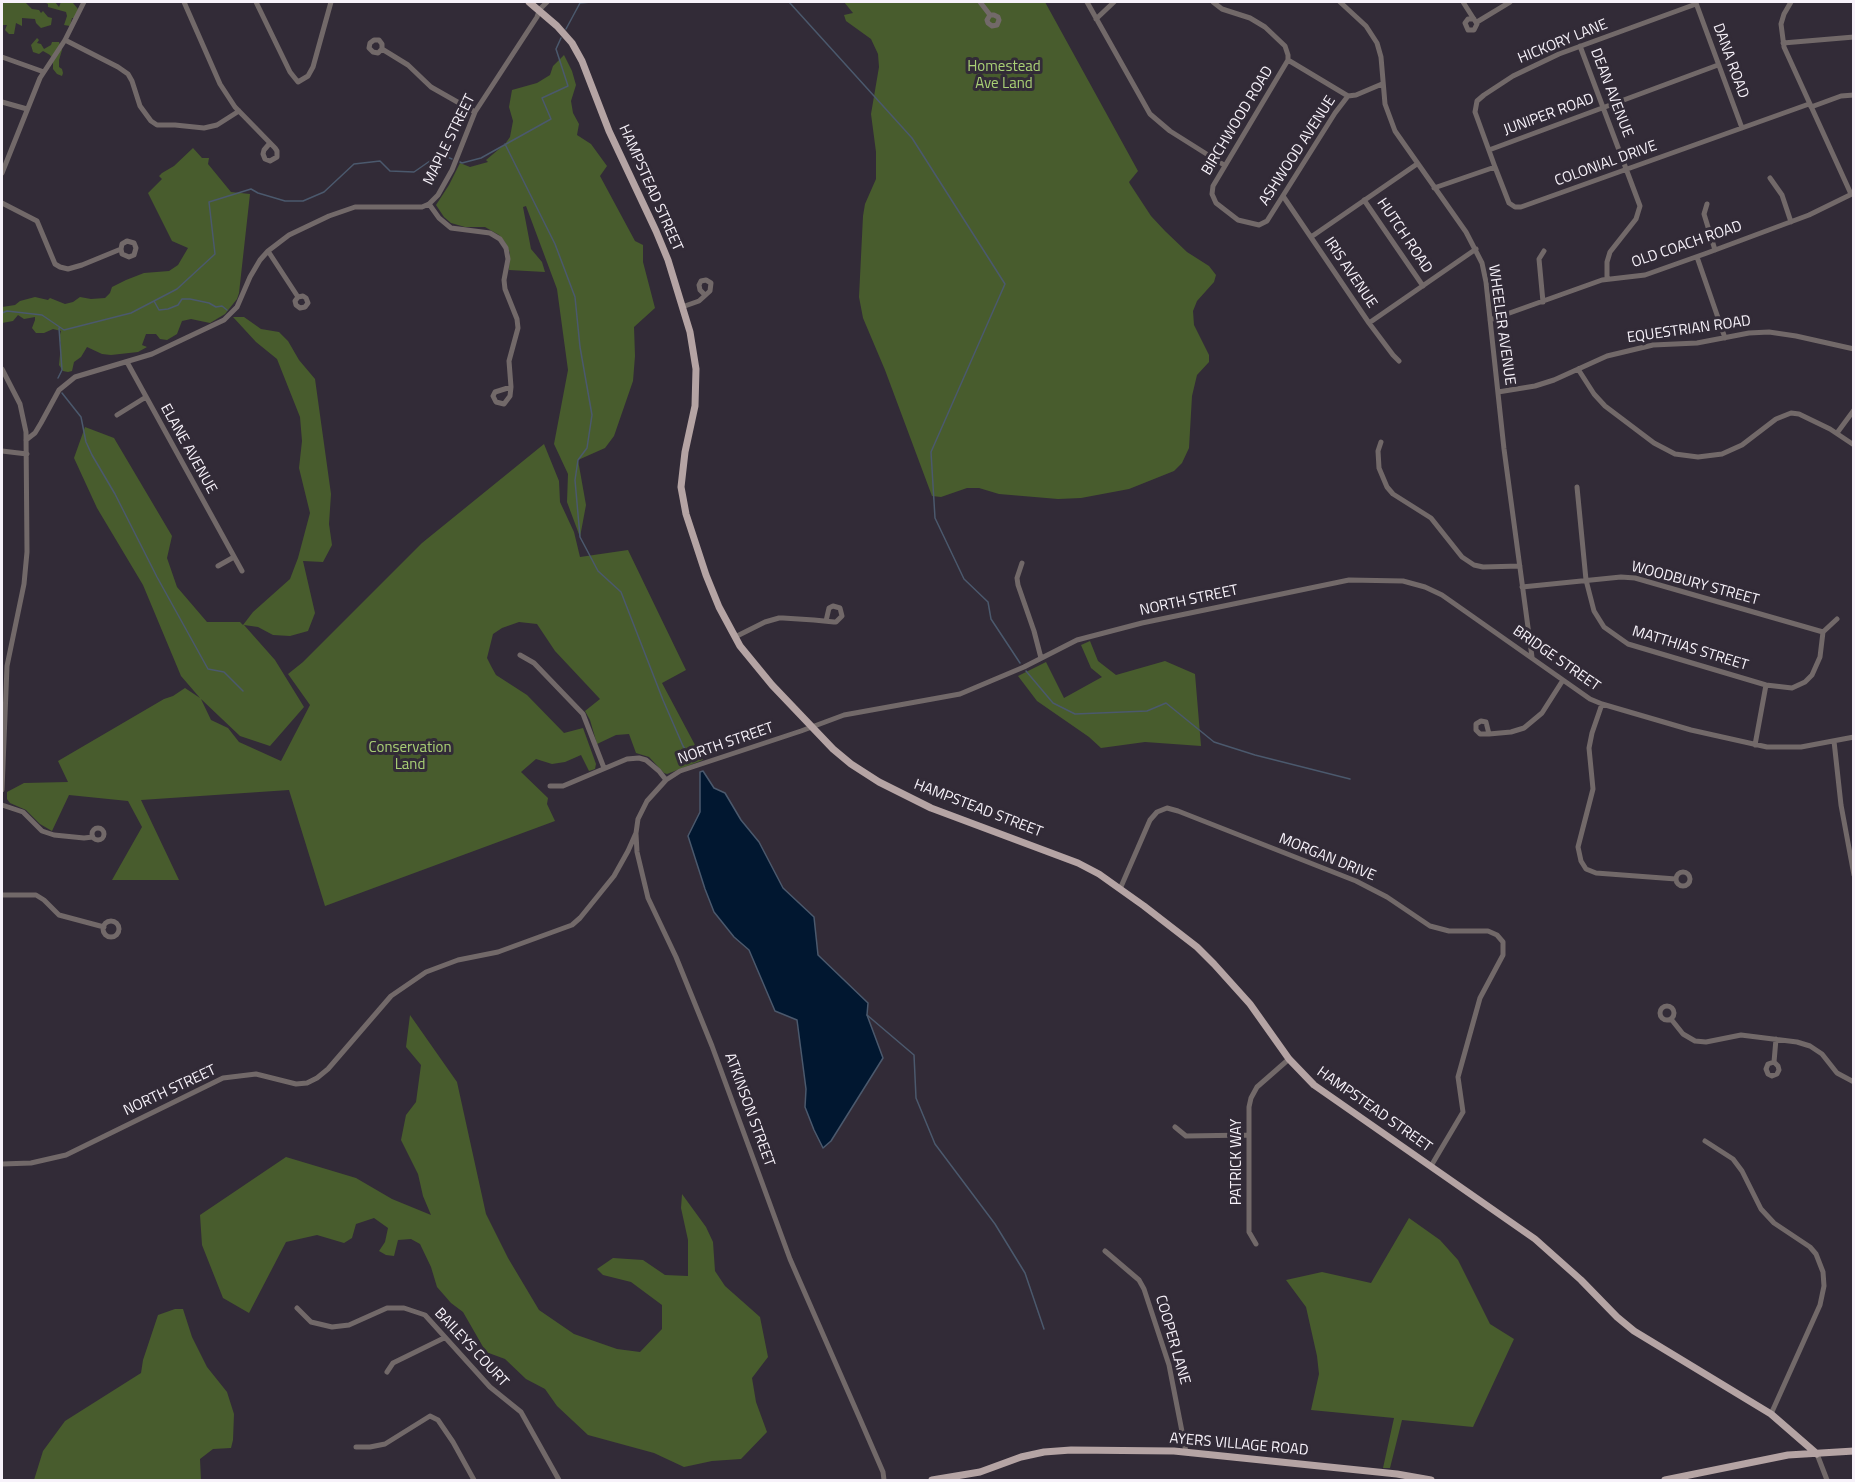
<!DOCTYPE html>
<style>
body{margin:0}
#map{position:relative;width:1855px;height:1482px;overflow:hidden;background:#322b37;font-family:"Titillium Web",sans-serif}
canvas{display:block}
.frame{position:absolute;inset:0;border:3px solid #f7f2fa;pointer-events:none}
</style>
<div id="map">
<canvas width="1855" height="1482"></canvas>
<div class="frame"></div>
</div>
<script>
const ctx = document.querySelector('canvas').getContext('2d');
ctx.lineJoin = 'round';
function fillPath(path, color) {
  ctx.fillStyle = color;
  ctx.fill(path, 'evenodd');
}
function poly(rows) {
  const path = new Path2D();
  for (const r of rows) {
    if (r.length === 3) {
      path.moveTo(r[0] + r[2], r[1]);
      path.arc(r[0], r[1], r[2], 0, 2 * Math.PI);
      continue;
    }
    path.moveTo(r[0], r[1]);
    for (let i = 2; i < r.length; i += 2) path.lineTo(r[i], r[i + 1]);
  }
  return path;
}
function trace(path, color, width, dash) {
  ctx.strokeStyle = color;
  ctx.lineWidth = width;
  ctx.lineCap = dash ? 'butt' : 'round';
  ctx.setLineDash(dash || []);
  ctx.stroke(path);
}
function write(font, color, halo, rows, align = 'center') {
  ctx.font = font + ' "Titillium Web",sans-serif';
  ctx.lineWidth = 6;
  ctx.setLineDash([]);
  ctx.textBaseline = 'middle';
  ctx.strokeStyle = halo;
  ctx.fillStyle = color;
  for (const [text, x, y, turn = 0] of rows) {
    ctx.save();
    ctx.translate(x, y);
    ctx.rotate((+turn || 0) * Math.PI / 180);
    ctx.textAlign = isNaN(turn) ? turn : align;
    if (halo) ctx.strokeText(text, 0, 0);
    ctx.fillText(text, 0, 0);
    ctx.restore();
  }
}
fillPath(poly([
 [2,2,25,2,32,9,39,10,41,13,43,11,48,17,52,18,51,25,41,28,36,23,35,19,22,18,22,26,16,23,14,34,9,34,5,30,7,25,2,25],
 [44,2,55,2,59,7,61,2,73,3,78,9,75,18,72,18,70,26,64,25,67,16,66,12,48,7,48,4],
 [844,2,1045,2,1138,171,1129,182,1130,184,1151,216,1165,231,1187,252,1209,266,1216,275,1214,282,1197,301,1193,311,1194,325,1209,355,1209,362,1197,375,1192,396,1189,448,1182,463,1174,471,1129,489,1081,498,1058,499,999,494,979,488,967,488,941,497,932,496,885,370,863,318,859,297,863,216,865,204,876,179,876,152,871,114,879,67,878,54,871,39,846,21,844,15,853,13],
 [37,38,39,40,37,43,41,44,44,49,51,45,52,42,59,42,62,50,59,60,59,67,62,69,63,73,62,76,57,74,53,69,53,60,50,55,43,51,39,54,33,52,31,45],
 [564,55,572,71,576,85,571,101,573,113,579,124,577,135,591,144,607,166,600,176,635,241,643,245,643,262,655,308,634,327,635,356,633,381,614,436,605,448,578,460,586,505,580,537,567,502,568,474,554,444,568,370,557,289,526,206,523,207,531,249,542,262,545,272,509,270,510,253,505,242,499,235,485,227,465,227,451,223,444,217,436,205,449,185,460,163,470,167,488,162,486,160,505,144,510,137,513,121,509,107,512,90,537,83,550,75,553,66],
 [193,148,202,158,209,158,208,164,231,192,250,194,239,293,237,299,225,314,210,323,191,319,182,321,177,334,167,340,160,339,156,334,146,334,142,345,147,347,138,352,111,355,102,354,87,347,81,357,74,362,72,371,68,372,63,371,59,365,61,344,59,338,61,331,53,329,44,333,36,333,32,328,35,320,35,317,24,319,18,315,13,321,2,323,2,307,15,305,20,301,35,297,48,300,50,298,65,304,73,302,80,297,91,299,105,298,110,293,112,287,126,280,144,273,169,271,178,265,188,248,172,241,148,193,162,179,159,176,162,173,174,166],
 [233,317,244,317,261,329,279,332,288,341,299,360,315,379,331,494,329,524,332,545,323,562,303,561,315,613,308,631,290,636,273,635,258,627,244,625,275,660,304,707,270,746,240,736,201,699,211,720,228,728,239,742,281,761,310,705,288,674,303,662,422,543,544,444,559,481,560,502,574,532,580,557,628,550,686,670,662,683,703,760,667,774,664,773,649,757,636,753,629,734,616,735,597,744,590,720,585,711,600,699,555,651,537,624,519,622,502,628,493,634,487,658,491,666,496,675,527,695,564,733,583,728,596,764,595,769,589,771,581,755,565,762,552,764,536,759,521,772,548,798,547,804,555,821,325,906,289,790,141,800,179,880,112,880,142,827,128,801,69,795,52,831,40,824,26,810,10,803,7,799,7,792,24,783,68,782,58,761,164,699,173,696,185,688,200,698,181,676,143,585,97,508,74,458,85,427,114,438,172,536,167,558,177,587,207,622,240,622,243,625,253,612,290,579,298,558,310,513,299,468,302,441,300,417,277,359,256,342],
 [1090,641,1098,661,1116,675,1165,661,1195,674,1201,746,1145,742,1101,748,1089,737,1037,701,1018,676,1046,662,1064,698,1102,677,1091,668,1081,645],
 [410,1015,457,1082,486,1214,508,1258,539,1310,574,1334,617,1349,640,1352,662,1329,662,1305,631,1282,603,1275,597,1269,613,1258,643,1260,665,1275,688,1276,688,1240,681,1208,682,1194,706,1227,713,1242,715,1271,725,1286,760,1317,768,1357,752,1378,756,1402,767,1432,741,1459,712,1461,684,1467,654,1453,588,1435,557,1406,545,1389,526,1379,505,1359,486,1352,463,1312,451,1303,437,1287,431,1267,420,1244,411,1239,398,1240,394,1256,386,1255,379,1251,385,1242,388,1228,374,1218,356,1224,352,1238,344,1243,317,1235,286,1242,249,1313,223,1298,202,1245,200,1215,286,1157,356,1178,392,1199,431,1215,423,1196,418,1174,401,1140,406,1115,416,1102,421,1065,406,1047],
 [1409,1218,1440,1240,1458,1260,1490,1324,1514,1339,1473,1427,1402,1420,1390,1468,1383,1468,1394,1418,1311,1410,1319,1374,1317,1356,1306,1307,1286,1280,1322,1272,1371,1283],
 [175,1309,183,1309,192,1337,207,1367,227,1392,234,1414,233,1440,231,1448,213,1449,200,1459,201,1480,34,1480,43,1451,65,1421,141,1373,143,1360,158,1315]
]), '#485c2d');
const water = poly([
 [703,771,714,788,725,793,741,820,759,842,783,888,814,917,818,955,868,1003,867,1015,883,1058,831,1141,823,1148,814,1130,805,1107,806,1089,797,1020,775,1011,749,950,734,937,714,912,705,889,688,836,700,812,700,772,703,771]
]);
fillPath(water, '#011730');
trace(water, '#4b596d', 1.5);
trace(poly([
 [789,2,912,138,1005,284,931,452,935,518,964,579,988,602,991,619,1020,663],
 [566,29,580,3,591,2],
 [505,144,555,244,575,297,580,347,592,415,587,448,578,460,575,480,580,537,598,571,621,592,663,700,683,746,693,761],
 [460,162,462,163,481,158,551,119,542,98,568,86,556,49,561,38],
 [154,301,159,310,168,309,178,305,182,299,190,299,209,303,216,307,222,306,227,310],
 [2,313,7,311,42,315,64,330,131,313,177,289,215,254,209,202,251,189,258,193,285,201,303,201,324,192,354,164,380,161,390,171,414,172,440,154,452,159],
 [58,378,62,370,59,328],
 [62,393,81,417,86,442,92,455,115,494,157,577,208,669,224,672,243,691],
 [1026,671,1053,703,1075,714,1147,711,1166,703,1214,742,1255,755,1350,779],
 [867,1015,914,1055,916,1098,935,1144,995,1224,1025,1273,1044,1329]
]), '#4b596d', 1.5);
trace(poly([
 [184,2,220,84,235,107,275,148,277,151,277,157,270,161,265,159,263,154,264,150,270,143],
 [256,2,290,72,298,82,308,76,313,67,331,2],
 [980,2,990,15,987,20,988,23,992,26,997,25,999,20,998,17,994,15,990,15],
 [1087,2,1150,114,1170,131,1224,165],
 [1213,2,1222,9,1250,18,1265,27,1285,46,1288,55,1288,60],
 [1340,2,1366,26,1377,43,1381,57,1385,104,1395,131,1466,232,1482,263,1486,282,1504,449,1532,657],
 [1463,2,1477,24,1474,30,1468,30,1465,23,1468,19,1474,19],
 [1791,2,1784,14,1781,24,1784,47,1851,194],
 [1696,3,1742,128],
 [1096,19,1114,2],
 [1477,22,1510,2],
 [65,40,118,67,128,74,132,81,140,106,151,121,157,125,175,125,204,128,217,125,239,111],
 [1783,43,1854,37],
 [1580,46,1640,206,1636,219,1610,252,1607,262,1607,279],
 [382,49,378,53,373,52,369,48,370,43,374,40,379,40,382,44,382,49,408,65,431,87,475,112],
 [2,57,44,72],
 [1288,60,1213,186,1212,194,1216,203,1238,220,1259,225,1267,221,1335,113,1348,96],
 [1288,60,1348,96,1356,95,1382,84],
 [2,102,27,109],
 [1811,107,1841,96,1854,95],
 [1489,150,1718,65],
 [1495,167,1475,112,1477,101,1484,95,1513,76,1559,54,1696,4],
 [2,173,40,78,65,40,84,2],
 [1770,178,1782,195,1791,222],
 [1434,188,1495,167,1509,203,1515,207,1521,207,1809,104],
 [1283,196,1369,323,1393,355,1399,361],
 [1364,200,1423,286],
 [2,203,37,221,55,264,60,267,68,269,82,265,121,249,122,244,127,241,134,243,136,248,134,255,129,257,122,254,121,249],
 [429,204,439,218,451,228,490,233,500,239,506,248,508,259,504,280,505,289,517,319,518,328,509,361,511,387,510,396,504,404,496,402,493,396,495,392,511,387],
 [1707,204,1704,214,1715,250],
 [1311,237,1417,164],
 [268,251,298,297,295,301,296,305,300,308,305,307,308,303,306,298,303,296,298,297],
 [1697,257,1725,338],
 [1543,302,1539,259,1544,251],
 [682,307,699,301,710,291,711,283,706,280,701,281,699,285,700,290,705,295],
 [1490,320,1602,280,1645,275,1707,253,1809,215,1854,193],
 [1369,323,1476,249],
 [127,362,242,571],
 [2,369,20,404,26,432,27,552,24,584,7,666,2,790],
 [1578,369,1594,394,1605,406,1654,443,1675,454,1698,457,1722,454,1742,445,1776,419,1791,413,1799,414,1830,429,1854,445],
 [1498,392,1535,386,1554,380,1607,356,1653,345,1697,343,1749,333,1769,332,1796,336,1854,349],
 [117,415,146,397],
 [1837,433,1854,410],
 [26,440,35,433,41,423,59,390,75,377,152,354,224,320,237,307,250,277,260,260,268,251,289,235,329,216,355,207,422,207,429,204,438,195,452,170,475,112,537,17,540,9,547,2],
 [1381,442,1378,451,1379,468,1387,487,1393,494,1431,518,1462,557,1474,565,1483,567,1520,566],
 [2,451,27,454],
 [1577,487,1586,580,1594,611,1604,627,1628,644,1766,685,1792,688,1805,682,1812,675,1820,657,1823,632,1837,619],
 [1022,563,1017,578,1018,585,1034,631,1041,658],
 [218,566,234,557],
 [1522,587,1621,577,1635,578,1823,632],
 [735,637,765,622,779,618,783,618,814,620,834,622,836,622,842,616,840,608,833,606,829,608,826,621],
 [520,655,534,663,583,714,604,768],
 [1602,704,1592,733,1589,748,1593,789,1578,847,1581,861,1586,869,1596,873,1676,879],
 [1489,734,1486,722,1481,721,1476,724,1476,730,1480,734,1489,734,1511,732,1524,728,1542,713,1563,680],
 [1834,741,1841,805,1854,875],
 [1755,745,1766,685],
 [550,786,563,786,627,759,639,758,646,760,659,771,666,780],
 [2,805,23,812,42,831,54,835,84,838,93,837],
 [98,834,6],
 [636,834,637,852,648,898,676,957,712,1046,790,1259,860,1419,883,1472,884,1480],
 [1683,879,7],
 [1120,889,1150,820,1157,812,1167,808,1178,811,1356,881,1387,897,1430,926,1449,931,1488,931,1497,935,1503,942,1503,955,1480,998,1458,1077,1463,1112,1431,1166],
 [2,895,36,895,44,900,59,915,104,927],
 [111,929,8],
 [1667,1013,7],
 [1671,1019,1683,1034,1695,1041,1706,1042,1741,1035,1797,1042,1810,1046,1822,1054,1837,1073,1854,1082],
 [1774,1062,1768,1064,1766,1069,1768,1074,1772,1076,1777,1074,1779,1070,1778,1066,1774,1062,1776,1039],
 [1175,1127,1186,1136,1249,1135],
 [1705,1141,1733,1159,1742,1171,1761,1209,1774,1223,1810,1247,1816,1254,1823,1272,1824,1286,1820,1305,1771,1414],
 [2,1164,31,1163,66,1155,223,1078,256,1074,296,1084,307,1083,317,1078,328,1069,391,996,426,972,458,960,498,952,572,925,580,918,614,876,628,851,636,833,638,819,647,801,666,780,680,771,801,731,844,715,960,694,1024,667,1077,640,1142,623,1349,580,1403,581,1425,587,1442,595,1590,699,1602,704,1691,730,1767,747,1801,747,1854,737],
 [1256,1244,1249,1232,1249,1107,1251,1098,1257,1087,1289,1059],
 [1105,1251,1139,1280,1144,1289,1169,1365,1186,1452],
 [297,1308,311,1322,332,1327,349,1325,387,1308,404,1308,425,1315,490,1387,521,1412,559,1480],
 [387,1372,393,1363,444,1338],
 [356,1447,370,1447,385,1444,430,1416,438,1420,453,1442,474,1480],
 [1817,1454,1827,1480]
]), '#726969', 5);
trace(poly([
 [529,2,557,26,572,43,582,61,609,131,656,231,668,260,690,332,696,369,695,406,685,452,681,487,686,514,706,575,719,607,740,646,772,685,833,749,851,764,879,782,931,808,1078,863,1099,874,1144,906,1197,947,1214,964,1250,1004,1289,1059,1314,1085,1535,1239,1581,1280,1617,1317,1634,1331,1771,1414,1817,1454],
 [932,1480,980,1472,1021,1457,1044,1452,1071,1450,1174,1451,1397,1474,1431,1480],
 [1665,1480,1788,1455,1854,1451]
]), '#b5a4a4', 7);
write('15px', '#f7f2fa', '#322b37', [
 ["HICKORY LANE",1563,42,-22],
 ["DANA ROAD",1730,61,70],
 ["DEAN AVENUE",1611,93,69],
 ["JUNIPER ROAD",1549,115,-20],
 ["BIRCHWOOD ROAD",1238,121,-59],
 ["MAPLE STREET",450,140,-64],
 ["ASHWOOD AVENUE",1298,151,-57],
 ["COLONIAL DRIVE",1606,164,-20],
 ["HAMPSTEAD STREET",650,188,66],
 ["HUTCH ROAD",1404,236,56],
 ["OLD COACH ROAD",1687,245,-19],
 ["IRIS AVENUE",1350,273,56],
 ["WHEELER AVENUE",1501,325,82],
 ["EQUESTRIAN ROAD",1689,330,-8],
 ["ELANE AVENUE",188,449,61],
 ["WOODBURY STREET",1695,584,15],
 ["NORTH STREET",1189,601,-12],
 ["MATTHIAS STREET",1690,649,17],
 ["BRIDGE STREET",1556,659,35],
 ["NORTH STREET",726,744,-19],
 ["HAMPSTEAD STREET",978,809,21],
 ["MORGAN DRIVE",1327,858,22],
 ["NORTH STREET",170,1091,-25],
 ["ATKINSON STREET",749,1110,70],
 ["HAMPSTEAD STREET",1374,1110,35],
 ["PATRICK WAY",1237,1162,-90],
 ["COOPER LANE",1172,1340,74],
 ["BAILEYS COURT",471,1348,47],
 ["AYERS VILLAGE ROAD",1239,1445,5]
]);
write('15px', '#a9d075', '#322b37', [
 ["Homestead",1004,67],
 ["Ave Land",1004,84],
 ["Conservation",410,748],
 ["Land",410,765]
]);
</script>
